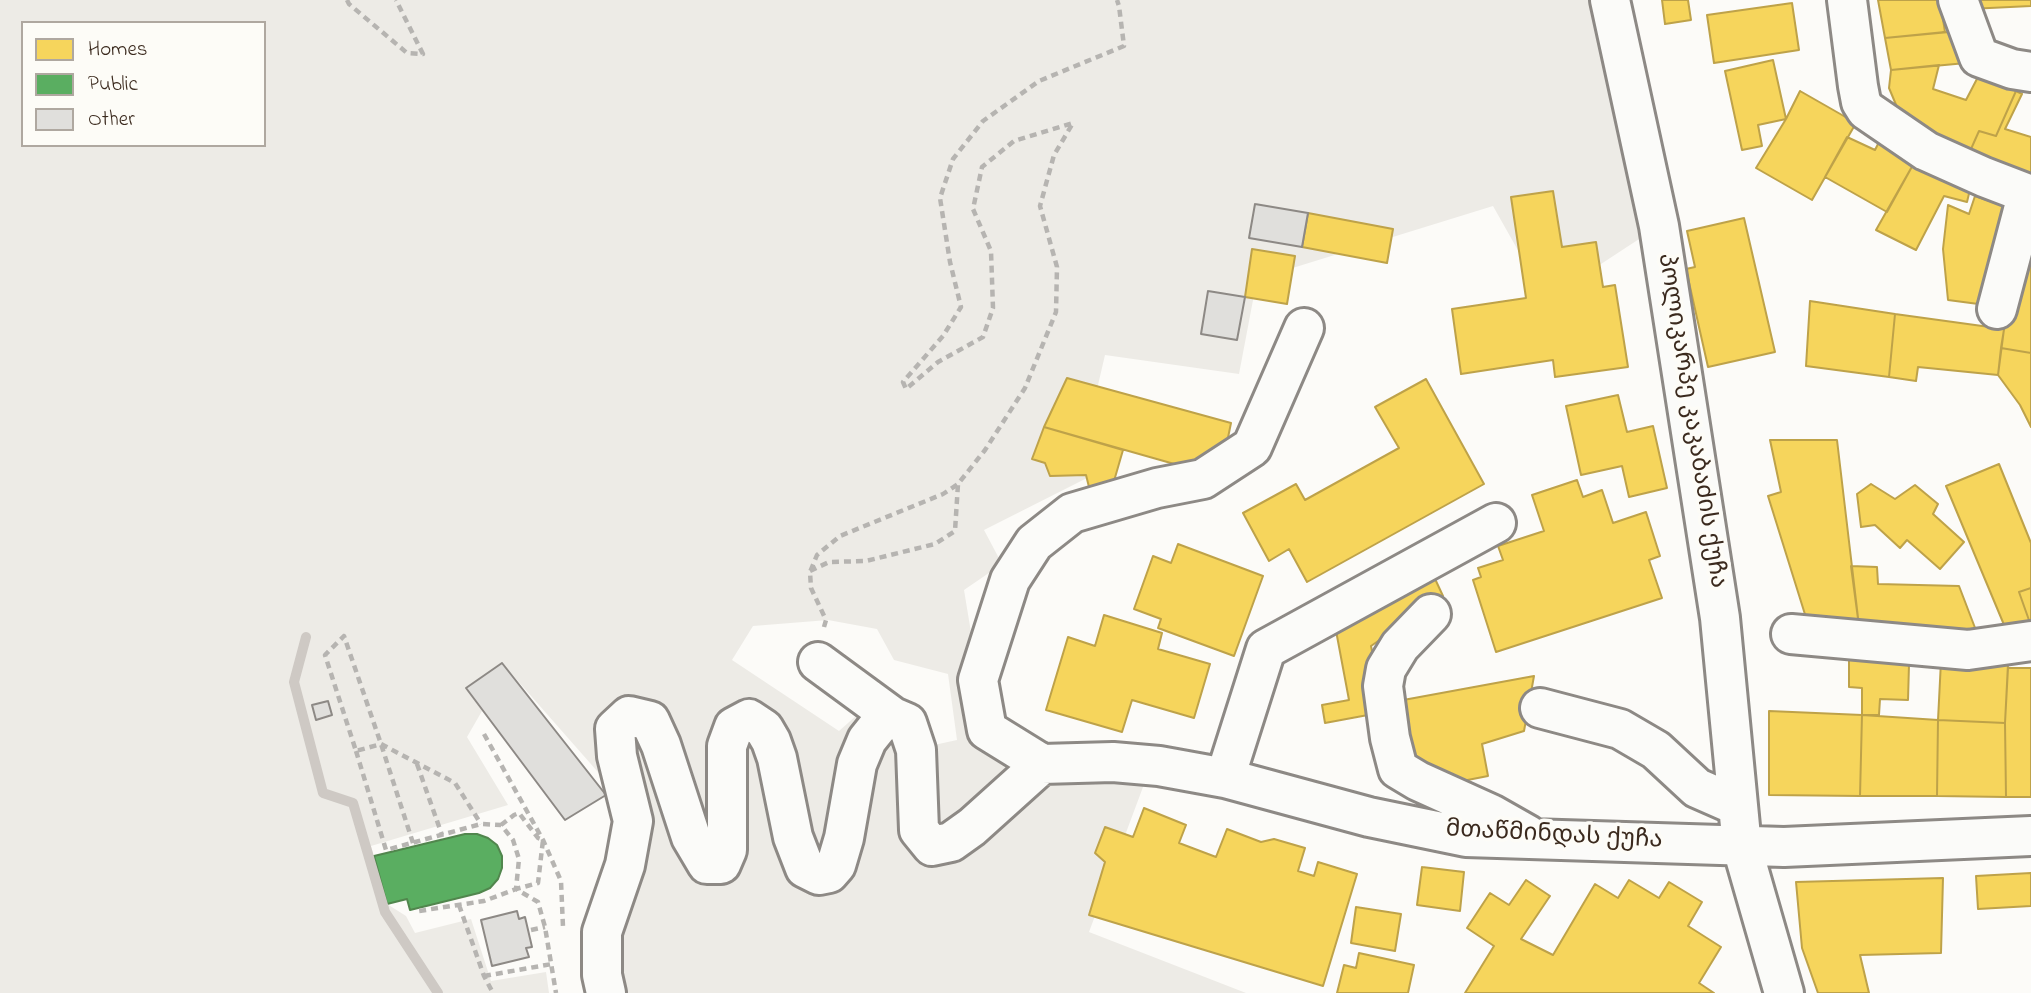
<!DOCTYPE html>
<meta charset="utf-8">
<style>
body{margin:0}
#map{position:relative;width:2031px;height:993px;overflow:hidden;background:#fcfbf8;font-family:"Indie Flower",sans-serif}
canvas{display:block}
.legend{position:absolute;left:21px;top:21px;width:245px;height:126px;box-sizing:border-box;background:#fdfcf7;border:2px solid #afa8a0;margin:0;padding:9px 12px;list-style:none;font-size:21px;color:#3b2a1e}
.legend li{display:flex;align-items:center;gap:14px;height:35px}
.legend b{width:35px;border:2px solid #afa8a0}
</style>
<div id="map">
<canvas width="2031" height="993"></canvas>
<ul class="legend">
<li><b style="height:19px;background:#f6d55c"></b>Homes</li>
<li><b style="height:19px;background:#5aae61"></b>Public</li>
<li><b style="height:19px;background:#e0dfdc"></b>Other</li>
</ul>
</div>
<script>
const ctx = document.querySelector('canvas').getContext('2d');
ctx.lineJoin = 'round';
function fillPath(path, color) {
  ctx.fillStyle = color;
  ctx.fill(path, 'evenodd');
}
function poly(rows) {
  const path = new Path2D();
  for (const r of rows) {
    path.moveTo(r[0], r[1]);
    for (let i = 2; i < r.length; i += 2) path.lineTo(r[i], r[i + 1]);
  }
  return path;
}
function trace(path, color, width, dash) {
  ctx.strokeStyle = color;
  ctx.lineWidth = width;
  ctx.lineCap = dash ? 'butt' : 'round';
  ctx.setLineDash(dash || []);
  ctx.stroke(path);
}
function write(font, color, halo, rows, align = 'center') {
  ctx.font = font + ' "Indie Flower","Noto Sans Georgian",sans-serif';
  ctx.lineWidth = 7;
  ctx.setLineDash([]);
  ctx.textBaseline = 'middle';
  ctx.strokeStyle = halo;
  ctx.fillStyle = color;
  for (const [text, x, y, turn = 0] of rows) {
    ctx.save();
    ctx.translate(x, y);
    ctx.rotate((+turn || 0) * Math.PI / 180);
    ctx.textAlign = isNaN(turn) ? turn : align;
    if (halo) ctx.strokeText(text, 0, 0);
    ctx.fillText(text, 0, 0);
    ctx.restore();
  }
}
fillPath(poly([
 [0,0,1630,0,1634,45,1659,226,1546,300,1493,206,1257,279,1239,374,1105,355,1084,445,1089,477,984,530,1002,564,964,590,987,729,1146,779,1089,932,1246,993,626,993,619,939,612,788,502,663,466,688,482,711,467,737,508,805,371,846,387,904,406,916,415,933,471,919,491,981,546,972,549,993,0,993],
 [23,23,264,23,264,145,23,145],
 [828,620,877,629,894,660,948,674,957,740,934,745,875,704,857,715,839,731,732,660,753,626]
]), '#edebe6');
const homes = poly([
 [1662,0,1688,0,1691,20,1665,24,1662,0],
 [1878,0,1940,0,1945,32,1885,38,1878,0],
 [1969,0,2031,0,2031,6,1969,9,1969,0],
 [1792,3,1799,50,1714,63,1707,15,1792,3],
 [1960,31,1966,63,1891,70,1885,38,1960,31],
 [1773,60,1786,119,1758,125,1762,146,1742,150,1725,71,1773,60],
 [1939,65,1933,89,1966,100,1979,75,2016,91,1996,136,1979,131,1967,158,1902,119,1889,88,1891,70,1939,65],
 [1800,91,1856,123,1812,200,1756,168,1786,119,1800,91],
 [2016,91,2022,94,2005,129,2031,137,2031,183,1967,158,1979,131,1996,136,2016,91],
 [1883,134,1914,163,1887,212,1825,177,1847,137,1875,150,1883,134],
 [1914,163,1972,181,1967,202,1944,196,1916,250,1876,230,1914,163],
 [1553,191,1562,247,1596,242,1603,287,1615,285,1628,367,1555,377,1553,360,1461,374,1452,309,1526,298,1511,197,1553,191],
 [1975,196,2016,210,1986,305,1948,300,1943,249,1948,205,1969,214,1975,196],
 [1308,213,1393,229,1387,263,1302,247,1308,213],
 [1744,218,1775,352,1708,367,1686,269,1695,267,1687,231,1744,218],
 [1252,249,1295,256,1287,304,1245,297,1252,249],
 [2021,259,2031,261,2031,353,2001,348,2007,311,2021,259],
 [1810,301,1895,314,1889,377,1806,366,1810,301],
 [1895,314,2004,329,1998,375,1918,367,1916,381,1889,377,1895,314],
 [2001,348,2031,353,2031,427,2020,405,1998,375,2001,348],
 [1067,378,1231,423,1224,457,1199,471,1044,427,1067,378],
 [1426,379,1484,484,1307,582,1289,549,1269,561,1243,513,1296,484,1305,500,1399,448,1375,407,1426,379],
 [1618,395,1627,432,1653,426,1667,488,1629,497,1622,466,1581,475,1566,406,1618,395],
 [1044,427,1123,450,1114,481,1090,491,1086,475,1050,476,1045,463,1032,459,1044,427],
 [1770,440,1837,440,1859,626,1813,640,1768,496,1781,492,1770,440],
 [1999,464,2031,543,2031,588,2019,592,2030,623,2007,632,1946,486,1999,464],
 [1577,480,1583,497,1602,490,1613,523,1646,512,1660,556,1649,560,1662,598,1496,652,1473,580,1481,577,1478,568,1503,560,1498,546,1544,531,1532,495,1577,480],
 [1871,484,1895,499,1915,485,1938,504,1933,514,1964,542,1940,569,1907,540,1900,548,1875,525,1861,527,1857,494,1871,484],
 [1178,544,1263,576,1234,656,1158,628,1161,619,1134,609,1153,556,1171,563,1178,544],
 [1429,566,1443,596,1371,646,1384,712,1325,723,1322,705,1349,700,1334,620,1429,566],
 [1851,566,1877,567,1878,584,1959,586,1977,633,1859,626,1851,566],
 [2031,588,2031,622,2030,623,2019,592,2031,588],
 [1104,615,1162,633,1158,649,1210,664,1194,718,1132,700,1122,732,1046,710,1068,637,1095,646,1104,615],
 [1849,659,1909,665,1908,700,1880,699,1879,715,1862,715,1862,688,1849,687,1849,659],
 [1941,661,2008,664,2005,723,1938,720,1941,661],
 [2008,668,2031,668,2031,797,2006,797,2005,723,2008,668],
 [1534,676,1524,731,1482,744,1488,776,1442,785,1399,766,1387,703,1534,676],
 [1769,711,1862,715,1860,796,1769,795,1769,711],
 [1862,715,1938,720,1937,796,1860,796,1862,715],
 [1938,720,2005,723,2006,797,1937,796,1938,720],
 [1144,808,1186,825,1179,843,1216,857,1227,829,1261,842,1274,839,1305,848,1298,871,1314,876,1318,862,1357,874,1323,986,1089,915,1105,862,1095,853,1105,827,1133,837,1144,808],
 [1422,867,1464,872,1460,911,1417,905,1422,867],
 [2031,873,2031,906,1978,909,1976,876,2031,873],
 [1943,878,1941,953,1860,955,1869,993,1818,993,1802,948,1796,882,1943,878],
 [1526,880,1550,896,1521,939,1553,955,1595,884,1618,898,1629,880,1659,898,1669,882,1702,902,1688,926,1721,947,1699,983,1714,993,1465,993,1494,946,1467,928,1490,893,1509,905,1526,880],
 [1356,907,1401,914,1395,951,1351,943,1356,907],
 [1359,953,1414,965,1408,993,1337,993,1344,965,1356,968,1359,953]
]);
fillPath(homes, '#f6d55c');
trace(homes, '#bea249', 2);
const public = poly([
 [465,834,477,834,488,838,497,845,502,856,502,868,498,879,490,888,479,893,410,910,407,899,387,904,374,856,465,834]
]);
fillPath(public, '#5aae61');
trace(public, '#51864d', 2);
trace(poly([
 [306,637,294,682,323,793,353,803,385,912,438,993]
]), '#cec9c4', 10);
const building = poly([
 [1255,204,1308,213,1302,247,1249,238,1255,204],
 [1208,291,1245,297,1237,340,1201,334,1208,291],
 [502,663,606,795,565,820,466,688,502,663],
 [328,701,332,715,316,720,312,705,328,701],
 [517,911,519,919,525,917,532,947,526,948,529,957,492,966,481,920,517,911]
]);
fillPath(building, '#e0dfdc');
trace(building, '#8d8985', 2);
const minor = poly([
 [1610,0,1659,226,1720,618,1742,847,1784,993],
 [1847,0,1858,86,1861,102,1866,110,1926,151,1984,177,2031,195],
 [1958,0,1979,57,2012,69,2031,72],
 [1997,309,2027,195],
 [1431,614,1400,646,1386,669,1383,686,1390,738,1398,769,1418,781,1491,814,1528,835],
 [1791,634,1968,650,2031,641],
 [818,662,893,717,907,723,916,750,919,830,932,846,951,842,972,827,1042,764],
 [1540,708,1620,729,1656,750,1697,788,1738,806],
 [1042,764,1113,762,1159,766,1225,778,1369,817,1466,837,1784,847,2031,836],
 [1042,764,987,730,978,680,1010,580,1034,543,1072,513,1157,488,1203,479,1252,447,1304,328],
 [1225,778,1266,649,1496,523],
 [606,993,602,975,602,932,625,865,633,821,617,756,615,729,629,716,650,721,661,745,691,837,707,864,721,864,727,850,727,746,734,727,749,719,764,729,771,741,777,758,793,837,805,868,819,875,829,873,836,865,844,838,857,764,867,740,879,725,893,717]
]);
trace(minor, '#8d8985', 44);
trace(poly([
 [347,0,349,4,407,53,423,54,396,0],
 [810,571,829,562,866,561,935,544,955,531,958,484],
 [824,627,826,620,811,588,810,572,817,555,840,536,943,494,958,484,985,450,1025,388,1056,312,1057,267,1040,206,1054,155,1073,123,1014,141,982,167,973,209,991,251,993,308,983,337,938,362,906,389,903,382,943,336,961,307,950,262,940,198,953,159,983,121,1039,81,1124,46,1119,6,1117,0],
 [484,734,543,840,561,881,563,927],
 [356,751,386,850,481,824,501,825,513,840,519,859,516,889,484,901,419,911,418,908],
 [417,764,442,835],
 [501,825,514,815,519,813,538,838,543,840,538,883,516,889,538,902,545,927,556,993],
 [413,843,381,744,344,636,325,655,356,751,381,744,455,783,481,824],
 [459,905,484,976,493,993],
 [531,930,545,927],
 [484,976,552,964]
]), '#b6b4b1', 4.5, [7, 5]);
trace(minor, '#fbfbf9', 38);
write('24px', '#3b2a1e', '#fdfcf7', [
 ["პოლიკარპე კაკაბაძის ქუჩა",1690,421,81],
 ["მთაწმინდას ქუჩა",1554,837,3]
]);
</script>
